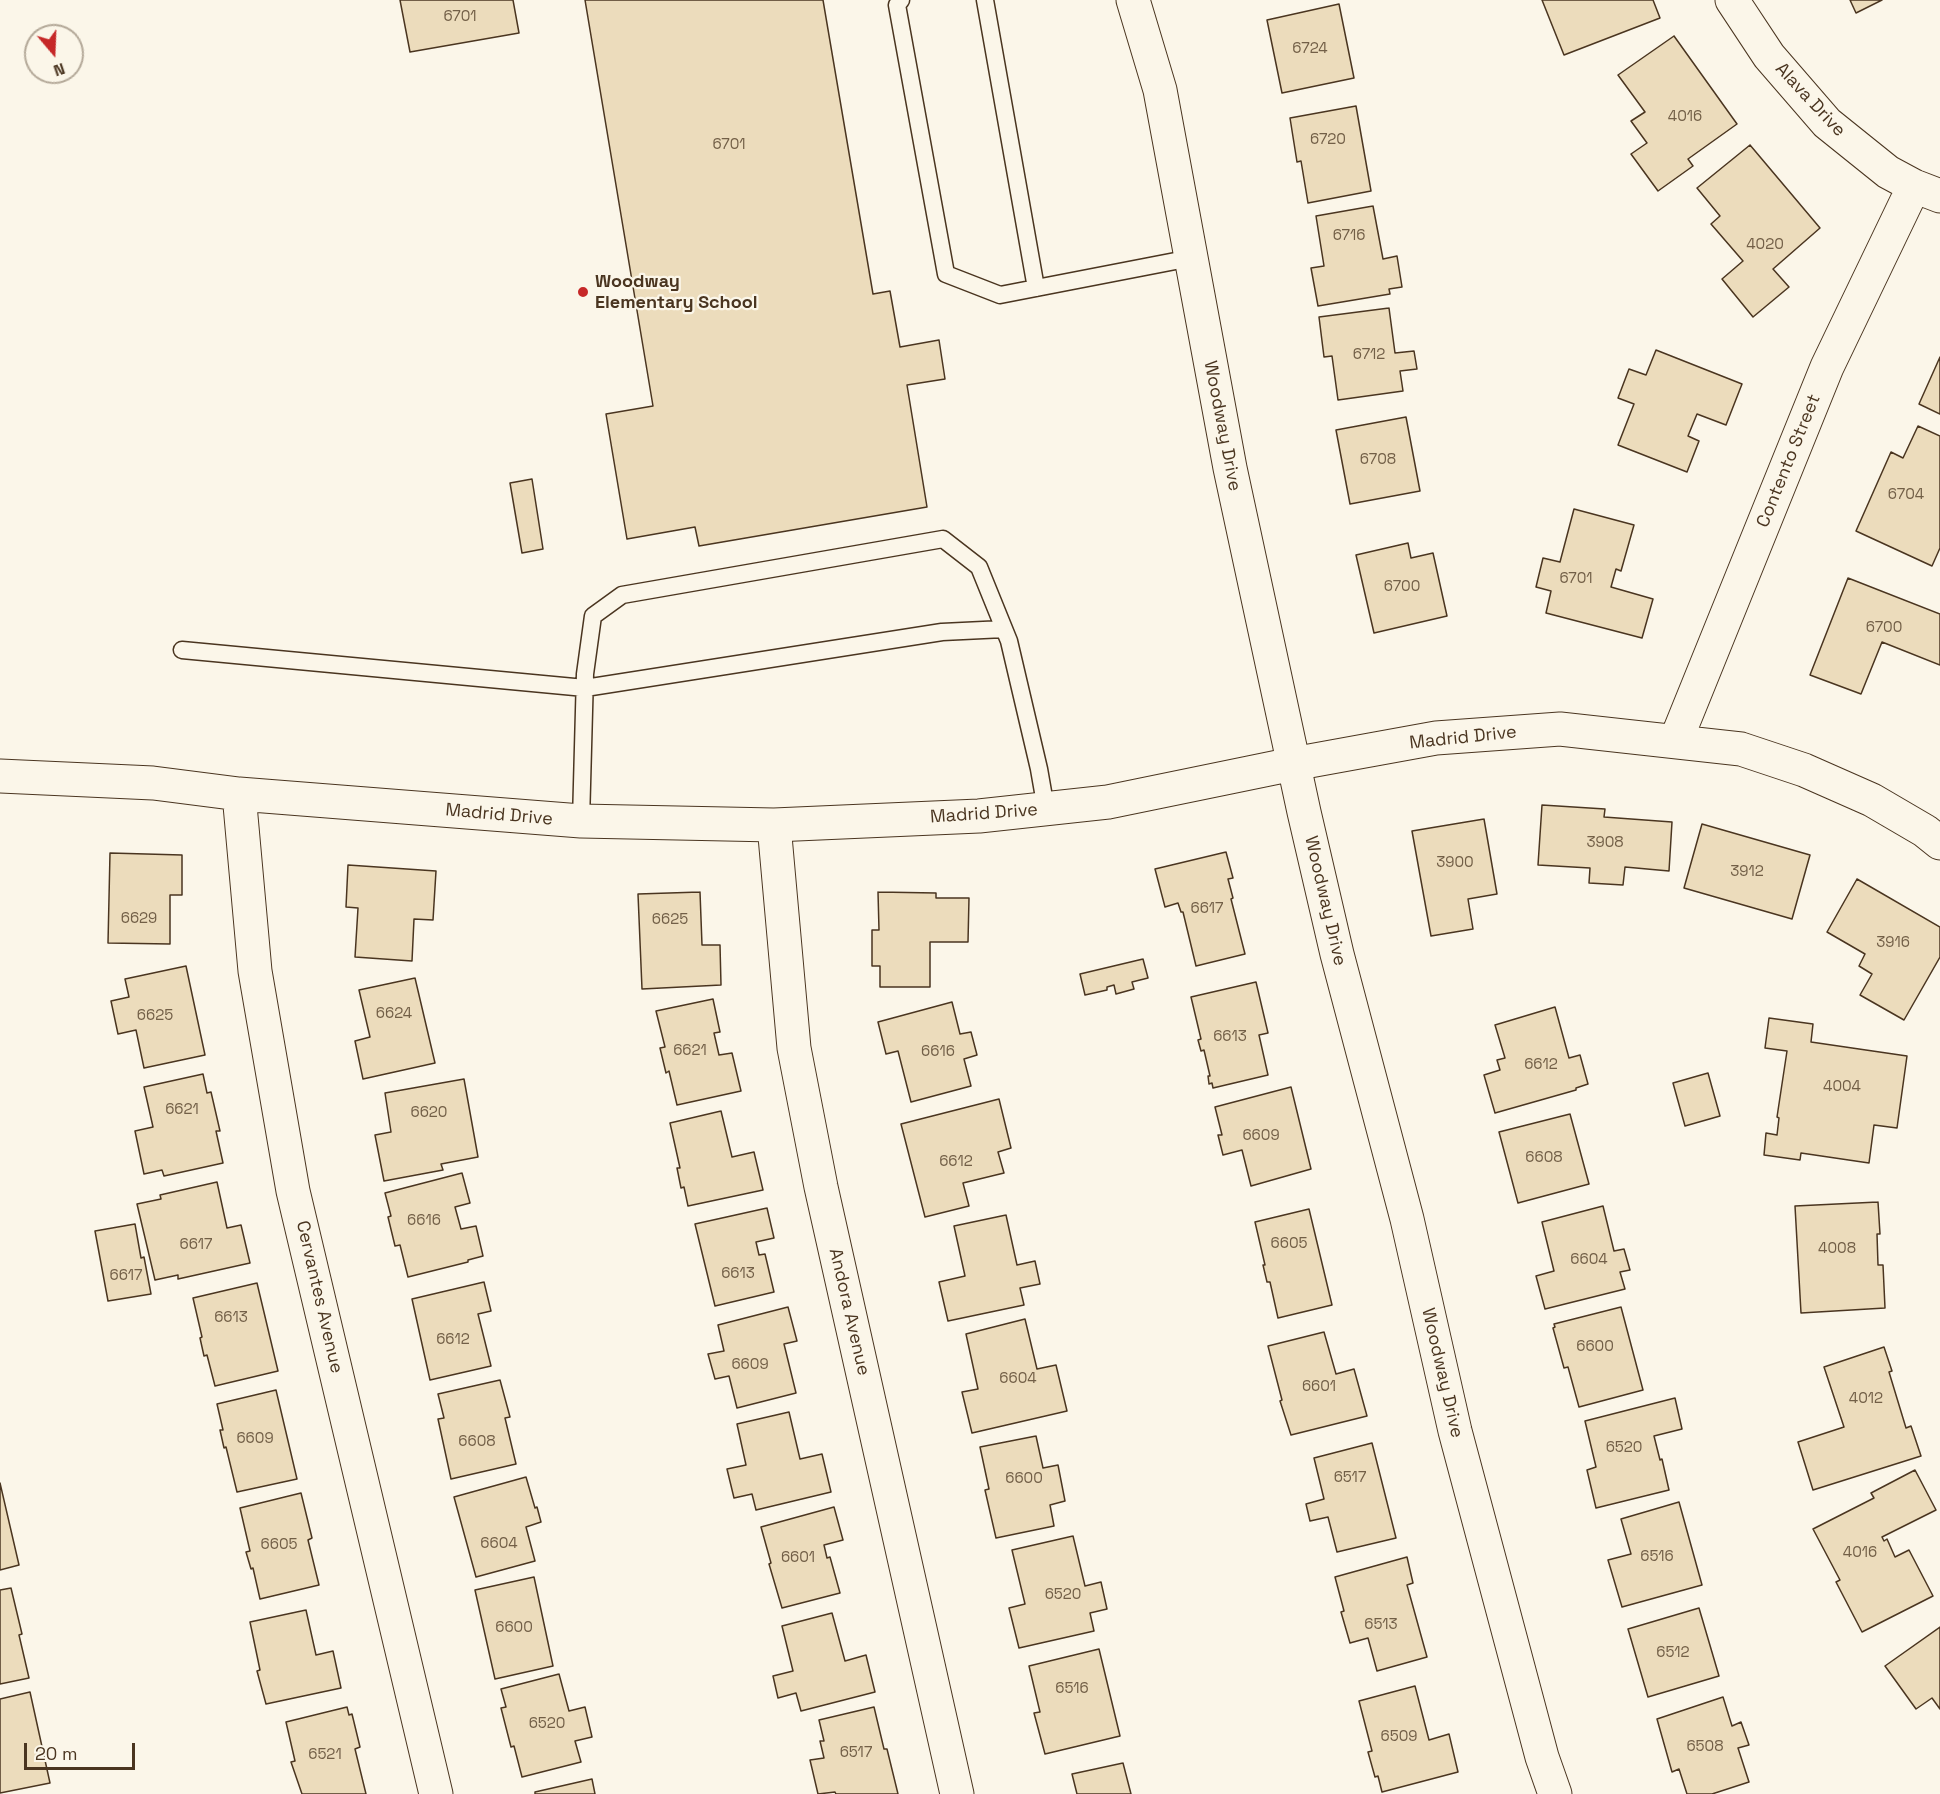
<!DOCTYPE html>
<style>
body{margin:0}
#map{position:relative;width:1940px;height:1794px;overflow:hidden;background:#fbf6e9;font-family:"Space Grotesk",sans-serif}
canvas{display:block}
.north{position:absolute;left:24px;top:24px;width:60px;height:60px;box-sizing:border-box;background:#fbf6e9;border:2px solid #b4a999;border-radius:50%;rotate:161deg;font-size:16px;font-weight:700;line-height:24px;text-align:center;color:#4a3520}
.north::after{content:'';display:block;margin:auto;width:21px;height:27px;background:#c62828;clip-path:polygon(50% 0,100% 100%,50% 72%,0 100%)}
.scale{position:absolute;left:24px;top:1743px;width:111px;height:27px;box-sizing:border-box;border:3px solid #4a3520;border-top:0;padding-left:8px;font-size:18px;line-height:21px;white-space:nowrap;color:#4a3520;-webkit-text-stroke:4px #fbf6e9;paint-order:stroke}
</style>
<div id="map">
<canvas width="1940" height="1794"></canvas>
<div class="north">N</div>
<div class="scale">20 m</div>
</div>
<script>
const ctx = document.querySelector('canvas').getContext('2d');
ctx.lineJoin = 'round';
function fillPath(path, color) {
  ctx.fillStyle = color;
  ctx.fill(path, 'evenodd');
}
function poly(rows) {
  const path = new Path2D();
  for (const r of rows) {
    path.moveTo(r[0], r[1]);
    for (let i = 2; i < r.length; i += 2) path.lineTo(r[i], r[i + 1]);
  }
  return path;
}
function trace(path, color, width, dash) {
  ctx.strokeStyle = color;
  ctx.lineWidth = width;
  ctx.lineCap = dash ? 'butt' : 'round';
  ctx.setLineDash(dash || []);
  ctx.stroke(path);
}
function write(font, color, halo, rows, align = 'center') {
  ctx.font = font + ' "Space Grotesk",sans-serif';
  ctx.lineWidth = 4.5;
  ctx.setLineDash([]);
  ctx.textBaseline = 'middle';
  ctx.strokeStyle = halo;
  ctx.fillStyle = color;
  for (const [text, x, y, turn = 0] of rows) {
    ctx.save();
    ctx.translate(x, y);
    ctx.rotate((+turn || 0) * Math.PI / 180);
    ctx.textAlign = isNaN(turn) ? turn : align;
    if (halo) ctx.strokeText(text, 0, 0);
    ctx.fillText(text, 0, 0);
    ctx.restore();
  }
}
const building = poly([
 [400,0,513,0,519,33,410,52,400,0],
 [585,0,823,0,873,294,890,291,900,347,939,340,945,379,907,385,927,507,699,546,695,527,627,539,606,414,653,406,585,0],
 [1542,0,1653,0,1660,18,1564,55,1542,0],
 [1850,0,1882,0,1856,13,1850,0],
 [1339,4,1354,78,1282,93,1267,20,1339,4],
 [1674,36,1737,124,1688,159,1693,166,1658,191,1631,154,1647,143,1631,121,1645,112,1618,75,1674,36],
 [1356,106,1371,191,1308,203,1301,161,1297,162,1290,118,1356,106],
 [1750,145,1820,228,1773,269,1789,287,1753,317,1722,279,1743,261,1711,224,1720,216,1697,188,1750,145],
 [1373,206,1383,259,1397,256,1402,287,1389,289,1390,294,1318,306,1311,268,1324,266,1316,216,1373,206],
 [1389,308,1395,353,1414,351,1417,369,1400,371,1403,391,1338,400,1332,356,1324,357,1319,317,1389,308],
 [1656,350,1742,384,1726,425,1697,414,1688,436,1699,441,1687,472,1618,445,1634,404,1618,398,1629,369,1646,375,1656,350],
 [1940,357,1940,414,1919,404,1940,357],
 [1406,417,1420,491,1350,504,1336,430,1406,417],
 [1918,426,1940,436,1940,548,1932,566,1856,531,1891,452,1903,458,1918,426],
 [532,479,543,549,522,553,510,483,532,479],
 [1574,509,1634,525,1621,571,1616,569,1611,587,1653,599,1642,638,1546,613,1551,591,1536,587,1543,558,1560,562,1574,509],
 [1408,543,1411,558,1433,553,1447,616,1374,633,1356,555,1408,543],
 [1848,578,1940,614,1940,665,1882,642,1861,694,1810,675,1848,578],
 [1542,805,1605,809,1604,817,1672,822,1669,871,1625,867,1623,885,1589,883,1590,868,1538,865,1542,805],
 [1484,819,1497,894,1468,899,1473,929,1431,936,1412,831,1484,819],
 [1702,824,1810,855,1792,919,1684,888,1702,824],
 [1226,852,1233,878,1228,879,1233,898,1231,899,1245,954,1196,966,1183,912,1181,912,1178,903,1165,907,1155,869,1226,852],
 [110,853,182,855,182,895,170,895,170,944,108,943,110,853],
 [348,865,436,871,433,920,414,919,412,961,355,957,358,908,346,907,348,865],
 [1857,879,1940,927,1940,957,1904,1020,1860,995,1872,974,1859,966,1865,954,1827,932,1857,879],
 [700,892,702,945,720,945,721,985,642,989,638,894,700,892],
 [878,892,936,893,936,898,969,898,968,942,930,942,930,987,880,987,880,966,872,966,872,930,879,930,878,892],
 [1143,959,1148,978,1132,982,1134,989,1116,994,1114,985,1107,987,1107,990,1085,995,1080,974,1143,959],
 [186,966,205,1055,144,1068,136,1030,118,1034,111,1001,129,997,125,979,186,966],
 [415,978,435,1063,363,1079,355,1041,370,1037,359,990,415,978],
 [1256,982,1268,1033,1259,1035,1268,1075,1213,1088,1212,1083,1209,1084,1208,1076,1210,1076,1204,1050,1201,1051,1198,1040,1201,1039,1191,997,1256,982],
 [713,999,720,1032,714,1033,719,1055,732,1053,741,1091,677,1105,669,1071,666,1073,660,1048,665,1047,656,1011,713,999],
 [952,1002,960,1034,971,1032,977,1055,964,1059,971,1086,911,1102,898,1051,886,1054,878,1022,952,1002],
 [1555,1007,1569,1058,1580,1055,1588,1084,1576,1088,1576,1090,1495,1113,1484,1075,1500,1070,1497,1060,1505,1058,1495,1025,1555,1007],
 [1769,1018,1813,1024,1811,1042,1907,1056,1897,1128,1874,1125,1869,1163,1801,1153,1800,1160,1764,1155,1766,1133,1777,1135,1779,1118,1777,1117,1787,1051,1765,1048,1769,1018],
 [1708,1073,1720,1116,1685,1126,1673,1083,1708,1073],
 [203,1074,207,1093,211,1092,220,1131,216,1131,223,1163,164,1176,162,1170,144,1174,135,1131,153,1127,144,1087,203,1074],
 [464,1079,478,1157,441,1164,443,1170,384,1181,375,1135,391,1132,385,1093,464,1079],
 [1291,1087,1311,1169,1251,1186,1242,1150,1223,1155,1218,1135,1222,1135,1215,1107,1291,1087],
 [999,1099,1011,1148,998,1152,1004,1173,963,1183,969,1206,925,1217,901,1124,999,1099],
 [721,1111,732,1157,754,1152,763,1190,688,1206,684,1187,681,1188,677,1168,680,1168,670,1123,721,1111],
 [1570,1114,1589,1184,1518,1203,1499,1132,1570,1114],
 [462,1173,470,1203,455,1207,461,1229,476,1226,483,1256,468,1260,468,1262,408,1277,400,1245,395,1246,388,1217,391,1216,385,1193,462,1173],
 [217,1182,227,1228,241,1225,250,1263,178,1279,178,1275,155,1280,137,1204,161,1199,160,1195,217,1182],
 [1878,1202,1880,1234,1877,1234,1878,1265,1883,1265,1885,1308,1801,1313,1795,1206,1878,1202],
 [1603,1206,1614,1251,1624,1249,1630,1270,1620,1272,1625,1289,1545,1309,1536,1276,1554,1271,1542,1222,1603,1206],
 [767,1208,774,1238,756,1242,759,1255,765,1254,774,1292,715,1306,695,1224,767,1208],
 [1309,1209,1332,1305,1278,1318,1270,1282,1267,1282,1263,1265,1265,1265,1255,1222,1309,1209],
 [1006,1215,1017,1265,1035,1261,1040,1284,1020,1288,1024,1305,948,1321,939,1282,965,1276,954,1226,1006,1215],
 [135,1224,141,1258,144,1257,151,1294,108,1301,95,1231,135,1224],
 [484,1282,491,1311,478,1314,491,1366,430,1380,412,1299,484,1282],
 [257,1283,278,1371,215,1386,207,1355,204,1356,200,1338,202,1337,193,1298,257,1283],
 [788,1307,797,1341,784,1344,796,1393,737,1408,729,1376,715,1379,708,1354,724,1351,718,1325,788,1307],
 [1621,1307,1643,1390,1579,1407,1568,1367,1564,1368,1553,1328,1555,1327,1554,1324,1621,1307],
 [1025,1319,1037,1369,1056,1365,1067,1411,972,1433,962,1392,978,1389,966,1334,1025,1319],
 [1324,1332,1336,1374,1354,1369,1367,1416,1291,1435,1280,1401,1282,1400,1268,1346,1324,1332],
 [1884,1347,1892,1371,1889,1372,1906,1428,1911,1426,1921,1456,1813,1490,1798,1442,1844,1427,1824,1367,1884,1347],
 [500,1380,510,1417,505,1418,516,1464,451,1479,438,1419,444,1418,438,1394,500,1380],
 [276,1390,297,1479,237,1492,226,1447,224,1448,220,1430,223,1430,217,1404,276,1390],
 [1675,1398,1682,1429,1654,1436,1660,1460,1662,1459,1669,1490,1596,1508,1587,1470,1596,1467,1585,1421,1675,1398],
 [789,1412,800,1459,822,1454,831,1492,756,1510,752,1494,734,1498,727,1469,746,1465,737,1424,789,1412],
 [1036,1436,1043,1468,1058,1465,1065,1501,1050,1505,1054,1526,996,1538,985,1490,989,1489,980,1447,1036,1436],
 [1372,1443,1396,1538,1337,1552,1328,1517,1310,1521,1306,1504,1324,1499,1314,1458,1372,1443],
 [1915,1470,1936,1510,1882,1537,1884,1541,1887,1539,1895,1557,1909,1550,1933,1596,1862,1632,1836,1582,1840,1580,1813,1529,1874,1498,1871,1493,1915,1470],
 [526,1477,535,1508,537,1507,541,1522,526,1527,535,1561,476,1577,454,1497,526,1477],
 [0,1483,19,1565,0,1570,0,1483],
 [301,1493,312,1538,308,1540,319,1585,260,1599,253,1568,251,1569,246,1552,250,1551,240,1508,301,1493],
 [1679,1502,1702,1585,1622,1607,1608,1560,1631,1554,1621,1519,1679,1502],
 [834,1507,843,1540,824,1545,827,1558,830,1557,840,1593,782,1608,769,1564,771,1563,761,1527,834,1507],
 [1073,1536,1085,1586,1101,1582,1107,1609,1090,1613,1094,1631,1019,1648,1009,1608,1025,1604,1012,1550,1073,1536],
 [1407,1557,1413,1583,1407,1585,1427,1657,1377,1671,1368,1638,1350,1643,1341,1612,1344,1611,1335,1577,1407,1557],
 [534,1577,553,1666,495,1679,475,1590,534,1577],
 [11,1588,22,1634,19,1635,29,1678,0,1684,0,1590,11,1588],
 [1699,1608,1719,1676,1648,1697,1628,1629,1699,1608],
 [306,1610,316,1655,333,1651,341,1688,266,1704,257,1671,260,1670,250,1622,306,1610],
 [832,1613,845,1661,866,1655,875,1692,801,1711,796,1693,778,1698,773,1676,793,1671,782,1626,832,1613],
 [1940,1627,1940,1709,1932,1698,1916,1709,1885,1666,1940,1627],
 [1099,1649,1120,1736,1045,1754,1034,1713,1040,1712,1029,1666,1099,1649],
 [559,1674,569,1711,585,1707,592,1737,575,1741,581,1762,522,1777,514,1746,511,1747,501,1708,506,1707,501,1689,559,1674],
 [1415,1686,1429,1740,1449,1734,1458,1772,1382,1792,1378,1776,1375,1777,1368,1752,1372,1751,1359,1701,1415,1686],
 [30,1692,50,1783,0,1793,0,1699,30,1692],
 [1723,1697,1732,1726,1741,1722,1749,1745,1738,1748,1749,1782,1712,1794,1687,1794,1679,1769,1672,1772,1657,1719,1723,1697],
 [347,1707,349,1715,352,1714,360,1747,355,1749,366,1794,302,1794,291,1762,295,1761,286,1722,347,1707],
 [874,1707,884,1749,887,1749,898,1794,836,1794,835,1792,818,1794,810,1760,824,1758,820,1741,824,1741,819,1720,874,1707],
 [1123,1763,1131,1794,1077,1794,1072,1774,1123,1763],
 [592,1779,595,1794,535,1794,535,1792,592,1779]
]);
fillPath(building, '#ecdcbc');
trace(building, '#4a3520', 1.5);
const service = poly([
 [901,0,897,5,946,274,1000,295,1191,258],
 [985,0,1036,288],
 [182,650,585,688,942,632,1004,629],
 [581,821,585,674,593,616,622,595,943,539,979,567,1009,641,1039,769,1046,809]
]);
const minor = poly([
 [1732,0,1769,56,1827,123,1888,172,1914,186,1940,196],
 [1676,740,1827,367,1914,186],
 [0,776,153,783,239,794,581,821,774,825,979,816,1108,802,1293,764,1436,738,1560,729,1741,749,1804,770,1872,800,1925,831,1940,843],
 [239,794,255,971,293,1191,436,1794],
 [774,825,794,1048,821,1187,957,1794]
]);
const tertiary = poly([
 [1133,0,1160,90,1230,468,1304,812,1337,954,1407,1219,1455,1431,1542,1757,1555,1794]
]);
trace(service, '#4a3520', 19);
trace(minor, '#4a3520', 35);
trace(tertiary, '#4a3520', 35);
trace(service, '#fbf6e9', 16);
trace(minor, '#fbf6e9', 33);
trace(tertiary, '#fbf6e9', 33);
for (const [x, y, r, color] of [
 [583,292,6,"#c62828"]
]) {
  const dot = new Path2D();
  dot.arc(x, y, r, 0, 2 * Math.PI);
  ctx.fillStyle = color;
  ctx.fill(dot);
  trace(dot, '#fbf6e9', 2);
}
write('15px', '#725f47', null, [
 ["6701",460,17],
 ["6724",1310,49],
 ["4016",1685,117],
 ["6720",1328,140],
 ["6701",729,145],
 ["6716",1349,236],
 ["4020",1765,245],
 ["6712",1369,355],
 ["6708",1378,460],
 ["6704",1906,495],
 ["6701",1576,579],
 ["6700",1402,587],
 ["6700",1884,628],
 ["3908",1605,843],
 ["3900",1455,863],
 ["3912",1747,872],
 ["6617",1207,909],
 ["6629",139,919],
 ["6625",670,920],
 ["3916",1893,943],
 ["6624",394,1014],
 ["6625",155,1016],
 ["6613",1230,1037],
 ["6621",690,1051],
 ["6616",938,1052],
 ["6612",1541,1065],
 ["4004",1842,1087],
 ["6621",182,1110],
 ["6620",429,1113],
 ["6609",1261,1136],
 ["6608",1544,1158],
 ["6612",956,1162],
 ["6616",424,1221],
 ["6605",1289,1244],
 ["6617",196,1245],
 ["4008",1837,1249],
 ["6604",1589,1260],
 ["6613",738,1274],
 ["6617",126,1276],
 ["6613",231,1318],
 ["6612",453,1340],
 ["6600",1595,1347],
 ["6609",750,1365],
 ["6604",1018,1379],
 ["6601",1319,1387],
 ["4012",1866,1399],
 ["6609",255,1439],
 ["6608",477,1442],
 ["6520",1624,1448],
 ["6517",1350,1478],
 ["6600",1024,1479],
 ["6604",499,1544],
 ["6605",279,1545],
 ["4016",1860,1553],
 ["6516",1657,1557],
 ["6601",798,1558],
 ["6520",1063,1595],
 ["6513",1381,1625],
 ["6600",514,1628],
 ["6512",1673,1653],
 ["6516",1072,1689],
 ["6520",547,1724],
 ["6509",1399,1737],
 ["6508",1705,1747],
 ["6517",856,1753],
 ["6521",325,1755]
]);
write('18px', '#4a3520', '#fbf6e9', [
 ["Alava Drive",1810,100,47],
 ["Woodway Drive",1222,426,79],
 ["Contento Street",1789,461,-68],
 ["Madrid Drive",1463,738,-6],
 ["Madrid Drive",984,814,-4],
 ["Madrid Drive",499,815,5],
 ["Woodway Drive",1325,901,77],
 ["Cervantes Avenue",319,1297,77],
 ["Andora Avenue",849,1312,77],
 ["Woodway Drive",1442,1373,77]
]);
write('bold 18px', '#4a3520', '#fbf6e9', [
 ["Woodway",595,282],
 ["Elementary School",595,303]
], 'left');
</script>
